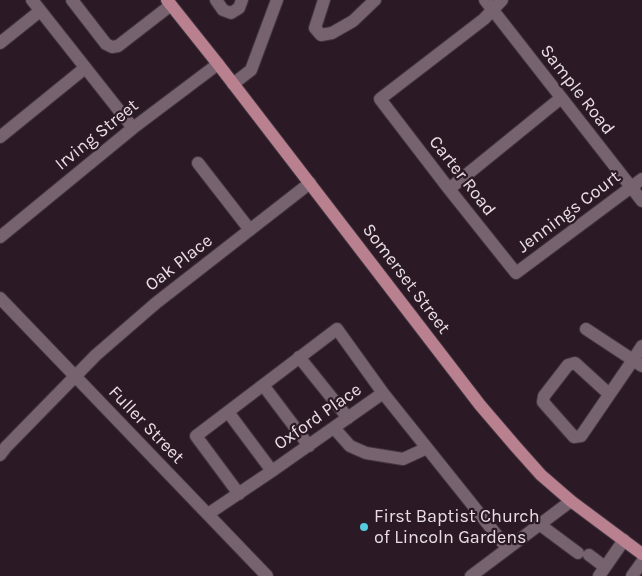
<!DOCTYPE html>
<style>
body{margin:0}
canvas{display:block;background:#2b1a25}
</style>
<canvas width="642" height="576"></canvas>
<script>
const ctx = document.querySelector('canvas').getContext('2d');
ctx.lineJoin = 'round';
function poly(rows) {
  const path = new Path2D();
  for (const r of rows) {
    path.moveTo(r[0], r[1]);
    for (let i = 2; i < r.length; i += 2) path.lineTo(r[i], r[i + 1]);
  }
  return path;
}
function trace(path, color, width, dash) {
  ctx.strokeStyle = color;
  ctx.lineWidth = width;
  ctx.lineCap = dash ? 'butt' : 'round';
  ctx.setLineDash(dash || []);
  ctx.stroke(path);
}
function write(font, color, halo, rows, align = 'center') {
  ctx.font = font + ' Karla,sans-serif';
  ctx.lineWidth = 4.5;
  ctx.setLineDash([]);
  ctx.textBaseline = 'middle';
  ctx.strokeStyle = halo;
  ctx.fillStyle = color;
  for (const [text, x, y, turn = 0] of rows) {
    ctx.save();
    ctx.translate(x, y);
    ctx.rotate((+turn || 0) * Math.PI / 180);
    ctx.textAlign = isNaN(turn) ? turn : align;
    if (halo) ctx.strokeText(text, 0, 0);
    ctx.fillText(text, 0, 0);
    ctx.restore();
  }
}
const minor = poly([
 [32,0,133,128],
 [72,0,106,44,112,47,118,46,171,5],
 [216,0,223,10,231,13,239,8,242,0],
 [324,0,315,28,321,35,332,33,353,21,375,0],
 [485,0,642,201],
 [502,0,484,19,380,99,449,189,516,273,642,179],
 [0,43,40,11],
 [233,84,251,70,277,0],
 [0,137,85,68],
 [198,163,250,230],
 [449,189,561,98],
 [0,237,133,128,218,64],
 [0,298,267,576],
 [586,329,642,366],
 [299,357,348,418],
 [263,385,309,446],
 [609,394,575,363,568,365,544,396,543,402,574,437,581,436,633,360,642,346],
 [228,412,272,471],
 [334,428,350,446,366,453,403,459,427,448],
 [0,455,6,447,96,355,156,303,310,183],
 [239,494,196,436,337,329,383,393],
 [208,514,272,471,383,393,507,548],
 [539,524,578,553],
 [589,555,605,567],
 [471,576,571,501],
 [599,576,624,540],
 [632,576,642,562]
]);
const major = poly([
 [167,0,218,64,480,405,516,447,541,475,571,501,642,554]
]);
trace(minor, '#41353d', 14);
trace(major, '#41353d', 14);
trace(minor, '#76636f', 12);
trace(major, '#b98190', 12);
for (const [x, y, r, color] of [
 [364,527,5,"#54cadc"]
]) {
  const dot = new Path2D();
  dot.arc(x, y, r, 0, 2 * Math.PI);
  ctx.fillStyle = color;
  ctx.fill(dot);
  trace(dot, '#2b1a25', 2);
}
write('18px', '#e9dee5', '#2b1a25', [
 ["Sample Road",577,90,52],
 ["Irving Street",97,135,-39],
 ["Carter Road",462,176,52],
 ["Jennings Court",569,212,-37],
 ["Oak Place",179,263,-38],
 ["Somerset Street",406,279,53],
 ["Oxford Place",318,417,-35],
 ["Fuller Street",146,425,46]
]);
write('18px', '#e9dee5', '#2b1a25', [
 ["First Baptist Church",374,517],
 ["of Lincoln Gardens",374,538]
], 'left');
</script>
